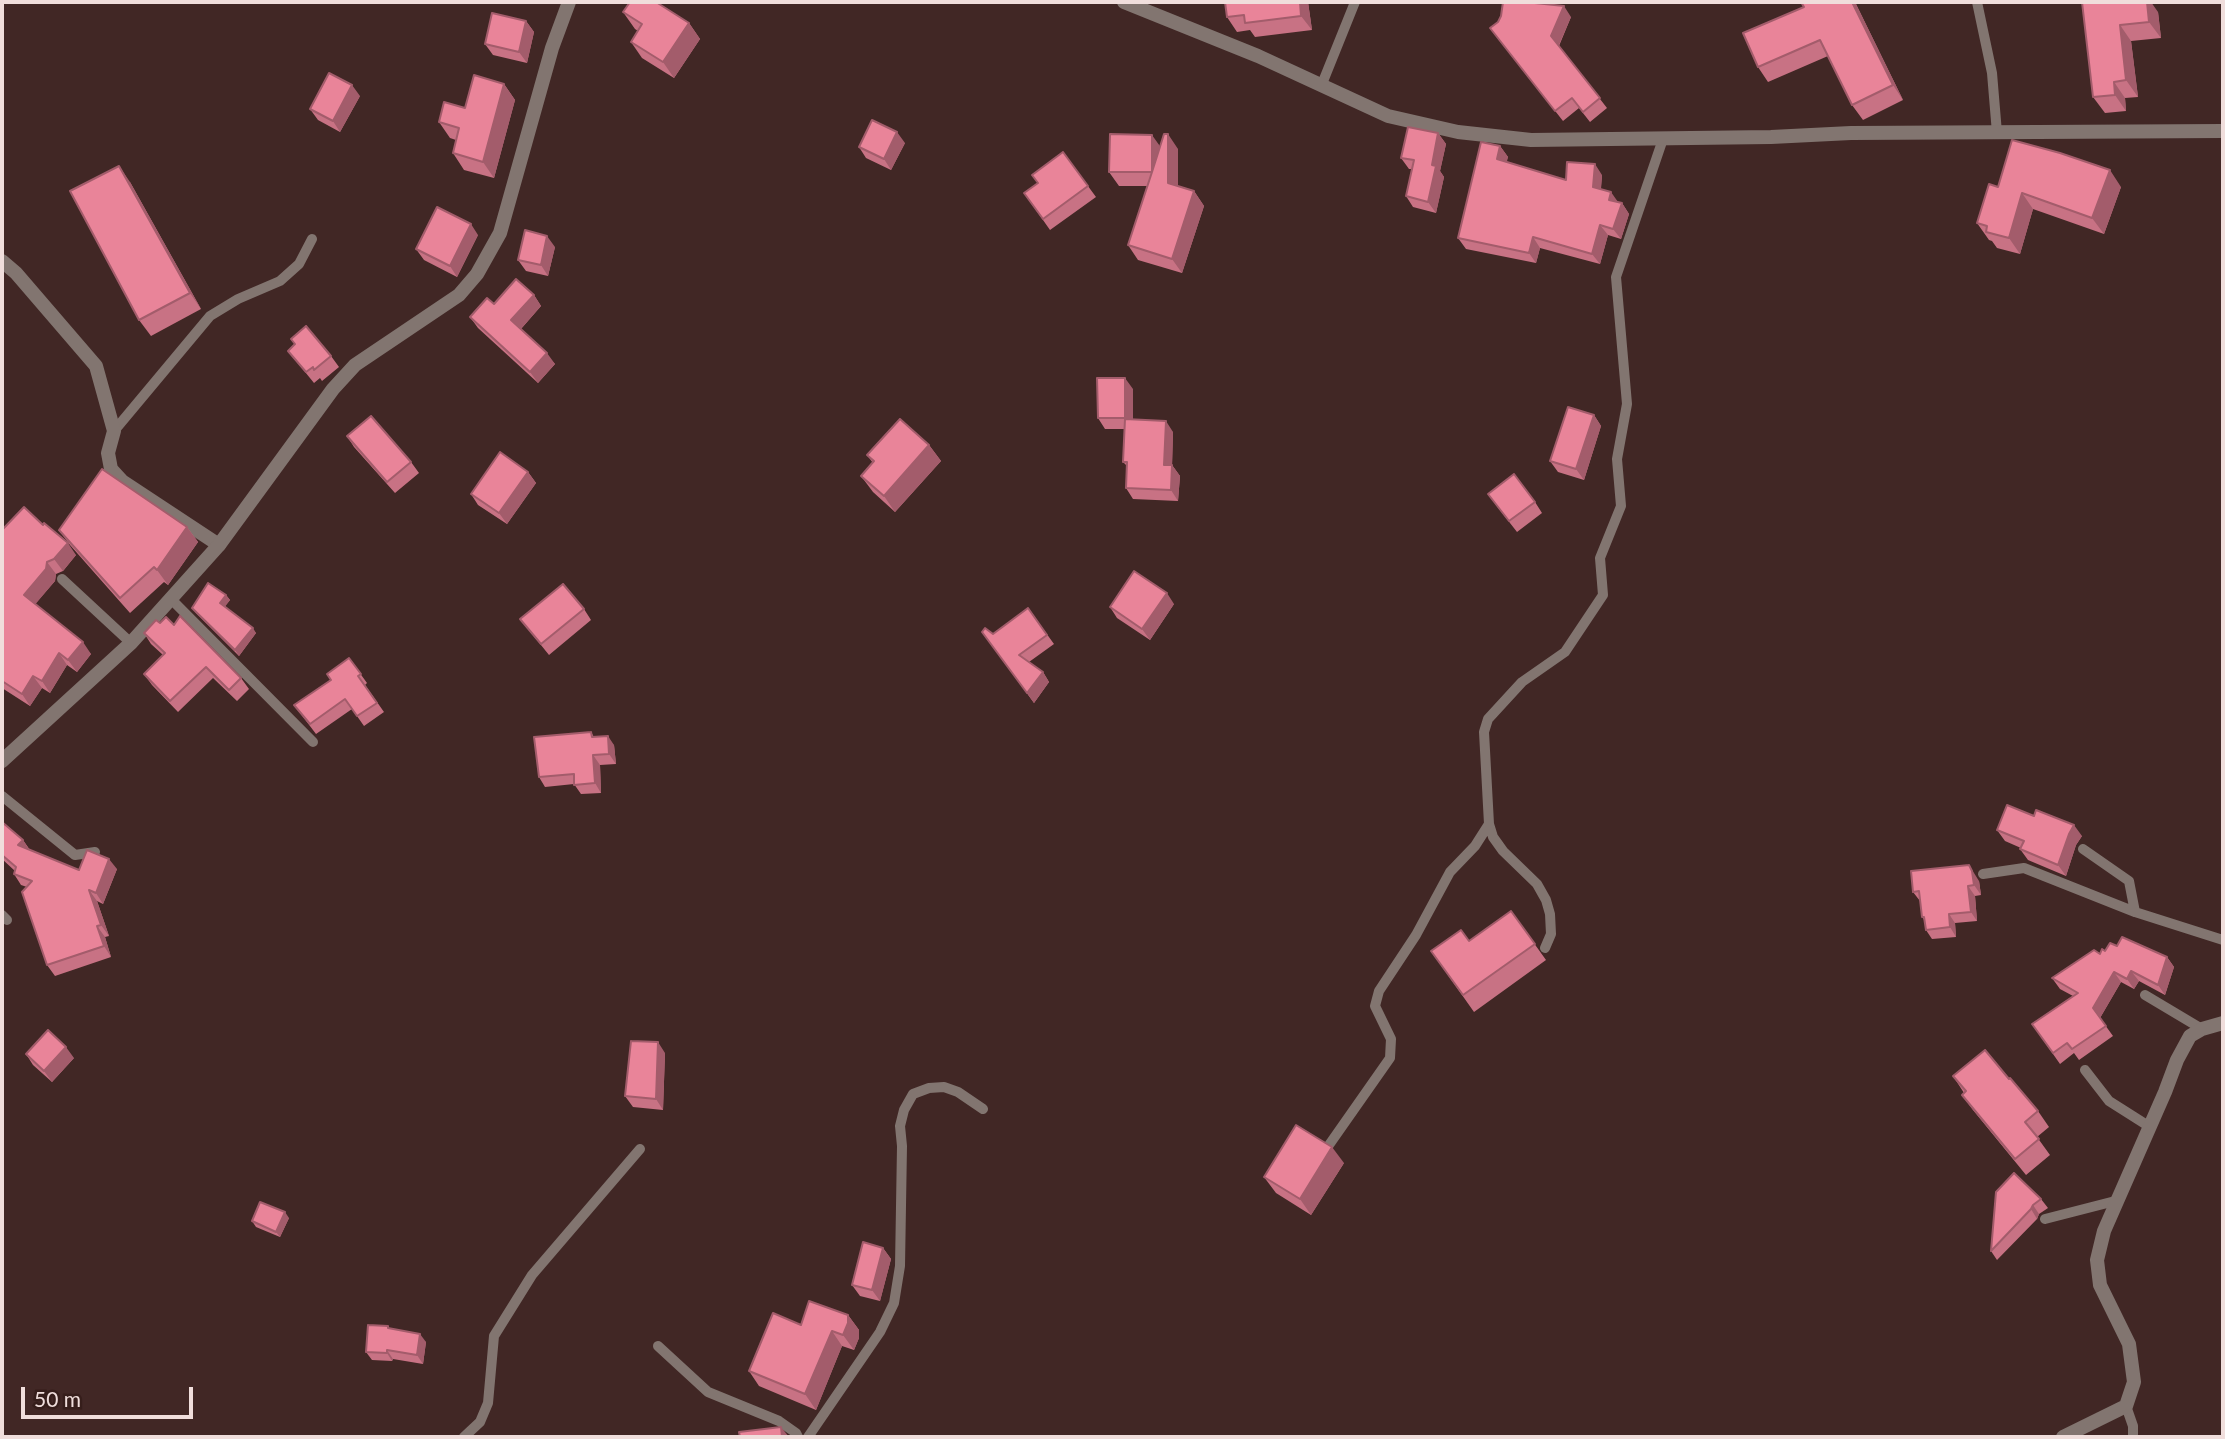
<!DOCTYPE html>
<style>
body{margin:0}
#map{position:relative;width:2225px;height:1439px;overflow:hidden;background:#412725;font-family:Lato,sans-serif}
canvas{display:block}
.frame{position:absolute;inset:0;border:4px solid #f0dedc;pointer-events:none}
.scale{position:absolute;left:21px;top:1387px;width:172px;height:32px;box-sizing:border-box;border:4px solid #f0dedc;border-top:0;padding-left:9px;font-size:21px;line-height:24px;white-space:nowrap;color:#f0dedc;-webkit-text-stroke:5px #361e1b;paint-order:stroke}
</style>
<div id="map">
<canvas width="2225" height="1439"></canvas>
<div class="frame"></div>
<div class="scale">50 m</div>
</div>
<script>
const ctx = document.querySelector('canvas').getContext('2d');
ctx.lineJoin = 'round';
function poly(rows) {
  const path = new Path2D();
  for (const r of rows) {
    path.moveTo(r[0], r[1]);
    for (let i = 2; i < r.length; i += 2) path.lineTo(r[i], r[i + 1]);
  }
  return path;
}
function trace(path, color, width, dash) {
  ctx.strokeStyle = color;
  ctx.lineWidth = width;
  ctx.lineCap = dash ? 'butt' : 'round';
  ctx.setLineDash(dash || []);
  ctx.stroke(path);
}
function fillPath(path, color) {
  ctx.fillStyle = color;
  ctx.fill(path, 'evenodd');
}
trace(poly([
 [1977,2,1992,73,1997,133],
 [1322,84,1355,2],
 [114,431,210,316,238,299,280,281,299,264,312,239],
 [62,579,131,643],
 [171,599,313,742],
 [2,796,75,855,95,852],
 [2083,849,2129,881,2135,912],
 [1983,874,2024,868,2135,912,2223,940],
 [2,915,7,920],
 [1545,948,1551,934,1550,914,1546,900,1537,884,1503,851,1493,837,1489,824,1484,732,1488,719,1522,682,1565,652,1603,595,1600,558,1621,506,1617,459,1627,404,1616,277,1663,139],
 [2145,995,2202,1029],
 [2085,1070,2109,1101,2150,1127],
 [1329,1145,1390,1058,1391,1039,1375,1006,1379,991,1416,935,1450,872,1475,846,1489,824],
 [2045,1219,2119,1200],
 [658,1346,708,1392,779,1421,796,1433,798,1437],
 [2126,1406,2133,1426,2133,1437],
 [464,1437,480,1422,488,1403,494,1336,532,1275,640,1149],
 [808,1437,880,1332,894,1303,900,1266,902,1146,900,1126,904,1110,913,1094,929,1088,944,1087,958,1092,983,1109]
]), '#827570', 10);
trace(poly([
 [2,261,16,273,96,366,114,431,108,453,111,469,122,481,219,545],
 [2063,1437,2126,1406,2134,1382,2129,1344,2100,1285,2097,1260,2104,1231,2165,1092,2177,1060,2190,1036,2202,1029,2223,1023]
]), '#827570', 14);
trace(poly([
 [1124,2,1258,56,1388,116,1458,132,1531,140,1771,137,1851,133,2223,131],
 [2,761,131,643,219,545,333,389,355,365,459,295,477,274,500,233,552,48,569,2]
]), '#827570', 14);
fillPath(poly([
 [1308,2,1312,30,1255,37,1250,30,1237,32,1227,17],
 [1801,2,1855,2,1903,100,1863,120,1852,105,1828,56,1768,82,1758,67,1804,7],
 [2082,2,2158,12,2161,38,2131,41,2138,97,2125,98,2126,111,2105,113,2093,97],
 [623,12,689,23,700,39,674,78,642,58,631,42,638,31,635,29],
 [1571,17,1559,46,1607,108,1590,122,1579,108,1563,121,1490,28],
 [526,21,534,32,527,63,493,55,485,44],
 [504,84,515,100,494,178,464,170,453,153,456,140,450,138,439,122,465,108],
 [360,96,340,132,318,120,310,109],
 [1438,133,1446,144,1440,171,1444,177,1436,213,1413,207,1406,196,1412,169,1409,169,1401,158],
 [905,143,891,170,866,158,859,147],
 [1160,146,1178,149,1178,186,1194,191,1204,206,1182,273,1138,260,1128,245,1147,186,1119,186,1109,172],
 [1500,146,1508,157,1506,162,1566,180,1602,175,1601,189,1618,202,1622,203,1629,214,1621,239,1608,235,1600,264,1540,248,1536,263,1466,249,1458,238],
 [1063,152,1096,197,1050,230,1024,193,1038,183],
 [130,182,201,309,151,336,139,320],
 [1998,187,2121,187,2104,234,2033,209,2020,254,1997,248,1992,241,1989,240,1977,223],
 [478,235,457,277,424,260,416,249],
 [555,247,548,276,526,271,518,260],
 [534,295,541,306,521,329,555,364,538,383,478,328,470,317,494,304],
 [291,339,331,356,339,367,322,381,320,378,314,383,288,351,295,345],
 [1133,389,1133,419,1173,432,1172,465,1180,476,1178,501,1133,499,1126,488,1127,466,1123,462,1125,429,1105,429,1098,418],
 [1594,415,1601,426,1584,480,1558,472,1550,461],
 [347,436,411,462,419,473,395,493,354,447],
 [929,445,941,461,895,512,873,492,861,476,873,463,867,455],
 [528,472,536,483,507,524,478,505,471,494],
 [1535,502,1542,513,1517,532,1496,505],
 [187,527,198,542,168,585,164,582,130,613,70,545,59,530],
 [2,530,76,555,63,571,56,574,55,581,35,604,91,654,77,672,67,665,50,693,42,688,30,706,2,688],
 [226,595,230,600,225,606,256,633,239,656,196,613,192,608],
 [1174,604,1150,640,1117,618,1110,607],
 [1028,608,1054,644,1029,662,1043,672,1049,682,1034,703,982,632,993,634],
 [584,609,591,620,549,655,520,619],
 [160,623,174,625,241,678,249,689,237,701,213,678,178,712,152,685,144,674,163,655,151,644,144,633],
 [349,658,367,683,365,685,384,712,364,726,352,709,316,734,294,705,331,680],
 [591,732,594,737,614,745,616,764,600,765,601,793,581,794,574,784,545,787,539,777],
 [2,822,23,840,30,850,79,870,117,869,103,904,97,901,109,936,105,937,111,957,55,976,47,965,27,887,21,885,14,874,15,871,2,859],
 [1997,830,2082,836,2076,845,2066,876,2028,860,2020,849,2021,848,2005,841],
 [1979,881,1981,895,1975,896,1977,921,1955,923,1956,937,1932,939,1926,930,1925,921,1922,917,1920,901,1913,892],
 [1511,911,1546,960,1474,1012,1431,951,1469,941],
 [2117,946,2167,957,2174,967,2165,995,2139,981,2134,989,2121,982,2100,1018,2113,1036,2079,1060,2074,1053,2060,1064,2032,1024,2073,996,2060,989,2052,978,2105,951],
 [665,1053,663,1110,633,1107,625,1096],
 [26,1054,74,1058,52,1082,33,1065],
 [1953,1076,2009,1079,2038,1111,2049,1127,2037,1137,2050,1155,2026,1175,1973,1110,1962,1095,1964,1093],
 [1344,1163,1311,1215,1276,1193,1264,1177],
 [1996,1192,2041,1199,2048,1208,2039,1214,2037,1219,1997,1260,1991,1251],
 [289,1218,280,1237,256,1227,252,1221],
 [883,1248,891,1259,880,1301,860,1296,852,1285],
 [848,1315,859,1330,859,1338,854,1350,842,1346,816,1410,759,1386,749,1371,801,1325],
 [390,1328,426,1342,423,1364,393,1359,392,1361,372,1360,366,1352]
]), '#c87284');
fillPath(poly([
 [1300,2,1308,2,1312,30,1301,16],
 [1852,2,1855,2,1903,100,1893,85],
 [2147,2,2151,2,2158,12,2161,38,2149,22],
 [1564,6,1571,17,1558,47,1551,36],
 [526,21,534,32,527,63,519,52],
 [689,23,700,39,674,78,663,62],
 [2120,25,2131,41,2138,97,2126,80],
 [2114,82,2125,98,2126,111,2115,95],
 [504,84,515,100,494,178,483,162],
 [352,85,360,96,340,132,333,121],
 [897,132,905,143,891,170,884,159],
 [1438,133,1446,144,1440,171,1444,177,1436,213,1428,202,1432,165],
 [1168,134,1178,149,1178,197,1168,183],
 [1152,135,1162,149,1152,172],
 [1500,146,1508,157,1505,170,1497,159],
 [1595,164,1602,175,1600,197,1593,187],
 [119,166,130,182,201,309,190,293],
 [2110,170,2121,187,2104,234,2092,218],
 [1194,191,1204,206,1182,273,1172,259],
 [1611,192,1618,202,1609,200],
 [2022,193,2033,209,2020,254,2009,238],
 [1622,203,1629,214,1621,239,1613,229],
 [471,224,478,235,457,277,450,266],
 [1600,225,1608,235,1600,264,1592,254],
 [547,236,555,247,548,276,541,265],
 [1533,237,1540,248,1536,263,1529,253],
 [534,295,541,306,519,331,511,320],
 [547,353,555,364,538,383,530,372],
 [1125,378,1133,389,1133,429,1125,418],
 [1594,415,1601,426,1584,480,1576,469],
 [1166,421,1173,432,1172,468,1172,465,1180,476,1178,501,1171,490,1164,465],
 [929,445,941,461,895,512,884,496],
 [528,472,536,483,507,524,499,513],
 [187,527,198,542,168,585,157,570],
 [68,543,76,555,63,571,54,559],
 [47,562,56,574,55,581,33,607,24,595],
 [1167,593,1174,604,1150,640,1142,629],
 [226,595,230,600,224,608,220,603],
 [253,628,256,633,239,656,235,650],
 [83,642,91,654,77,672,68,660],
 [59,653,67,665,50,693,42,681],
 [1043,672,1049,682,1034,703,1027,693],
 [33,676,42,688,30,706,22,694],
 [608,736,614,745,616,764,609,754],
 [593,755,600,765,601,793,595,783],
 [2074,825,2082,836,2076,845,2066,876,2058,865,2069,834],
 [23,840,30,851,18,845],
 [109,859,117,869,103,904,96,893],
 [1969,865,1979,881,1981,895,1974,885],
 [1968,886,1975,896,1977,921,1971,912],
 [89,890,97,901,109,936,101,925],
 [1949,914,1955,923,1956,937,1950,927],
 [97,926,105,937,111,957,104,946],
 [2167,957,2174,967,2165,995,2158,985],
 [2131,971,2139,981,2134,989,2127,979],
 [2114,972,2121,982,2100,1018,2093,1008],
 [658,1042,665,1053,663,1110,656,1099],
 [66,1047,74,1058,52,1082,44,1071],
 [1332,1147,1344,1163,1311,1215,1300,1199],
 [2033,1205,2039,1214,2037,1219,2031,1209],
 [285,1212,289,1218,280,1237,276,1232],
 [883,1248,891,1259,880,1301,872,1290],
 [848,1315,859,1330,859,1338,854,1350,843,1335],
 [832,1331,842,1346,816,1410,805,1394],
 [420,1334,426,1342,423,1364,417,1355],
 [387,1350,393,1359,392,1361,387,1353],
 [781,1427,789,1437,782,1437]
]), '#a35c6b');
const building = poly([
 [630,2,656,2,689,23,663,62,631,42,642,24,623,12,630,2],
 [1225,2,1300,2,1301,16,1245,23,1244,15,1227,17,1225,2],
 [1503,2,1525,2,1564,6,1551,36,1600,98,1583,112,1572,98,1555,111,1490,28,1498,22,1501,16,1503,2],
 [1801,2,1852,2,1893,85,1852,105,1820,40,1758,67,1743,33,1804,7,1801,2],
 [2082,2,2147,2,2149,22,2120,25,2126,80,2114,82,2115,95,2093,97,2082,2],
 [492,13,526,21,519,52,485,44,492,13],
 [329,73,352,85,333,121,310,109,329,73],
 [474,75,504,84,483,162,453,153,459,128,439,122,444,102,465,108,474,75],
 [872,120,897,132,884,159,859,147,872,120],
 [1408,127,1438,133,1432,165,1436,166,1428,202,1406,196,1414,160,1401,158,1408,127],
 [1110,134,1152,135,1152,172,1164,134,1168,134,1168,183,1194,191,1172,259,1128,245,1152,172,1109,172,1110,134],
 [2012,140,2060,153,2110,170,2092,218,2022,193,2009,238,1986,232,1987,226,1977,223,1989,184,1998,187,2012,140],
 [1481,142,1500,146,1497,159,1566,180,1567,162,1595,164,1593,187,1611,192,1609,200,1622,203,1613,229,1600,225,1592,254,1533,237,1529,253,1458,238,1481,142],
 [1063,152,1088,186,1043,219,1024,193,1038,183,1032,175,1063,152],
 [119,166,190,293,139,320,70,191,119,166],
 [437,207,471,224,450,266,416,249,437,207],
 [525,230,547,236,541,265,518,260,525,230],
 [516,279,534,295,511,320,547,353,530,372,470,317,487,298,494,304,516,279],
 [306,326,331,356,314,370,313,367,306,372,288,351,295,344,291,339,306,326],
 [1097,378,1125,378,1125,418,1098,418,1097,378],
 [1568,407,1594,415,1576,469,1550,461,1568,407],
 [371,416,411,462,387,482,347,436,371,416],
 [900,419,929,445,884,496,861,476,874,461,867,455,900,419],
 [1125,419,1166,421,1164,465,1172,465,1171,490,1126,488,1127,462,1123,462,1125,419],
 [500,452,528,472,499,513,471,494,500,452],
 [102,469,187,527,157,570,154,567,120,598,59,530,102,469],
 [1514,474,1535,502,1509,521,1488,494,1514,474],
 [24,507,43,525,44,523,68,543,54,559,47,562,46,569,24,595,83,642,68,660,59,653,42,681,33,676,22,694,2,681,2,530,24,507],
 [1134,571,1167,593,1142,629,1110,607,1134,571],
 [208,583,226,595,220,603,253,628,235,650,192,608,208,583],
 [563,584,584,609,541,644,520,619,563,584],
 [1028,608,1047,635,1019,655,1043,672,1027,693,982,632,985,628,993,634,1028,608],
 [180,616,241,678,229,690,206,667,170,701,144,674,165,653,144,633,156,620,160,623,166,617,174,625,180,616],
 [349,658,361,674,358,676,377,703,357,716,345,699,310,724,294,705,331,680,327,674,349,658],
 [591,732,592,737,608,736,609,754,593,755,595,783,574,785,574,774,539,777,534,737,591,732],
 [2007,805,2034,816,2036,810,2074,825,2069,834,2058,865,2020,849,2024,841,1997,830,2007,805],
 [2,822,23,840,18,845,79,870,87,850,109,859,96,893,89,890,101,925,97,926,104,946,47,965,22,892,32,881,14,874,16,867,2,855,2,822],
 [1969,865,1972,871,1974,885,1968,886,1971,912,1949,914,1950,927,1926,930,1924,917,1922,917,1919,891,1913,892,1911,871,1969,865],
 [1511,911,1535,944,1463,995,1431,951,1461,930,1469,941,1511,911],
 [2122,937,2167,957,2158,985,2131,971,2127,979,2114,972,2093,1008,2106,1026,2072,1049,2067,1043,2053,1053,2032,1024,2078,993,2052,978,2094,950,2100,954,2102,949,2105,951,2110,943,2117,946,2122,937],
 [48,1030,66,1047,44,1071,26,1054,48,1030],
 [631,1041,658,1042,656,1099,625,1096,631,1041],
 [1985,1050,2009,1079,2010,1078,2038,1111,2025,1122,2039,1139,2015,1159,1962,1095,1966,1091,1953,1076,1985,1050],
 [1296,1125,1332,1147,1300,1199,1264,1177,1296,1125],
 [2014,1173,2041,1199,2033,1205,2031,1209,1991,1251,1996,1192,2014,1173],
 [260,1202,285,1212,276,1232,252,1221,260,1202],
 [863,1242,883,1248,872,1290,852,1285,863,1242],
 [809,1301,848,1315,848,1323,843,1335,832,1331,805,1394,749,1371,773,1313,801,1325,809,1301],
 [368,1325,388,1326,388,1328,420,1334,417,1355,387,1350,387,1353,366,1352,368,1325],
 [781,1427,782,1437,740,1437,739,1432,781,1427]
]);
fillPath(building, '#e98499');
trace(building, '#a35c6b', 2);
</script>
